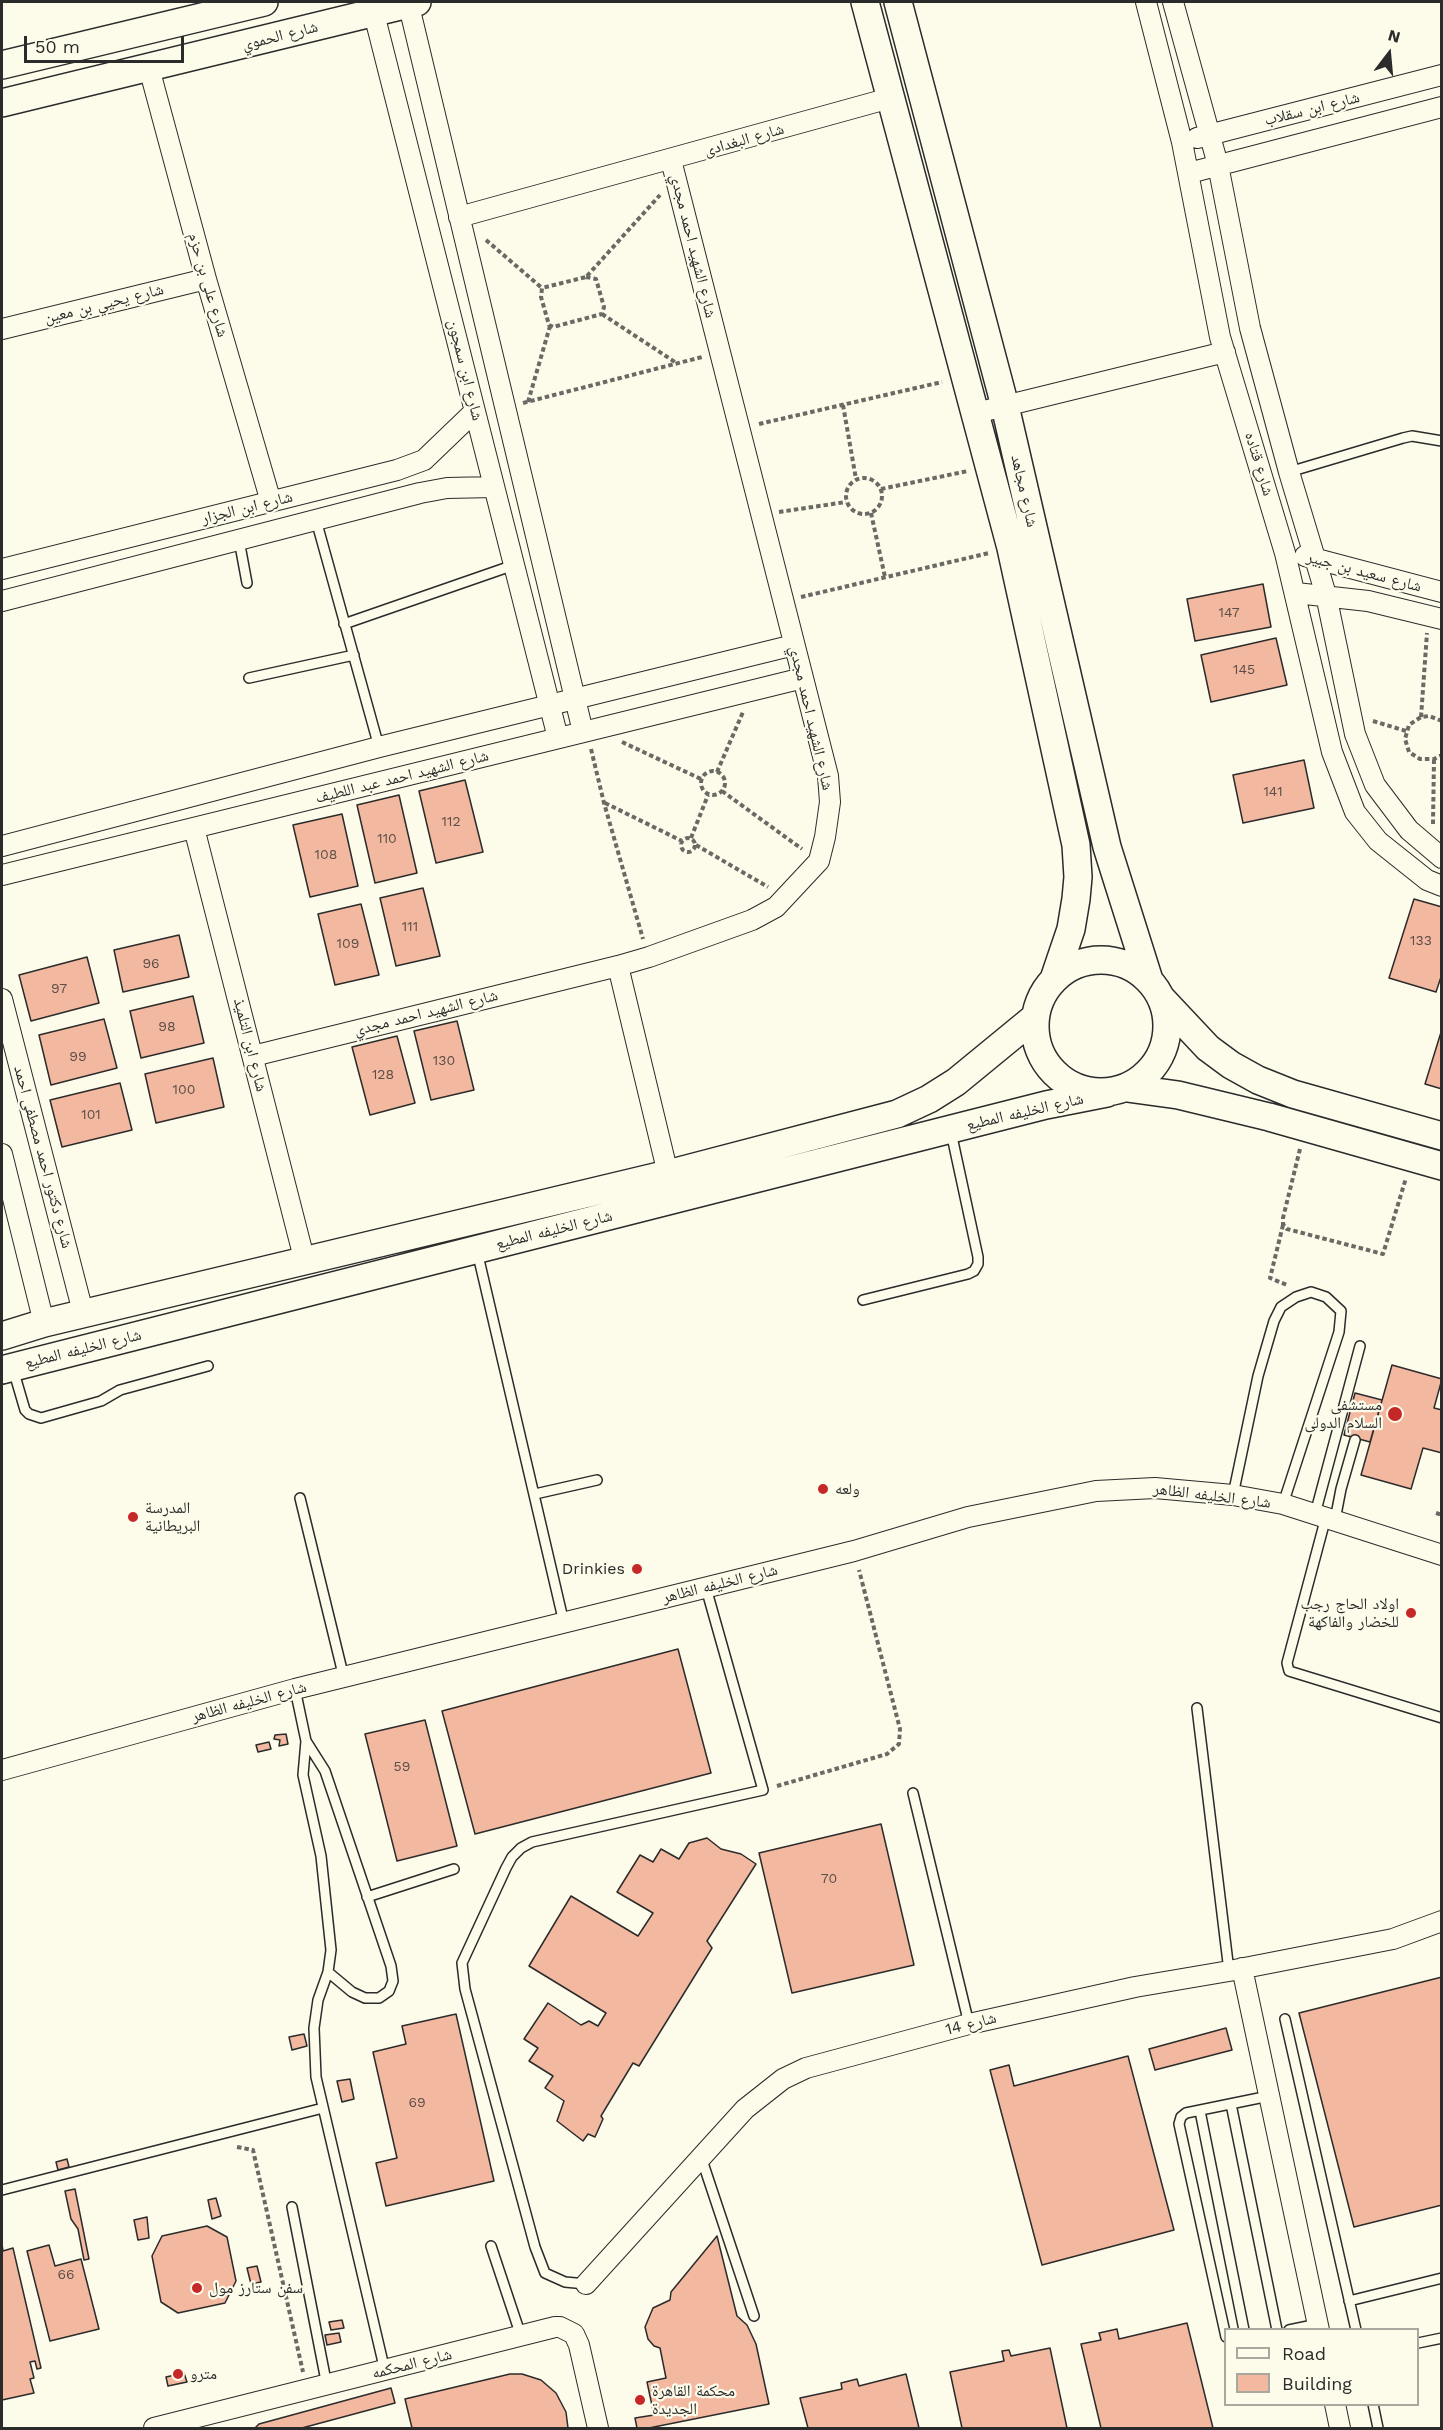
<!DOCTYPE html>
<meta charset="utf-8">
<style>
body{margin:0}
#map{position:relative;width:1443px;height:2430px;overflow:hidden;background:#fdfbea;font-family:"Work Sans",sans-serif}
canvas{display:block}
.frame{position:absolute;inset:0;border:3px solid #2b2b2b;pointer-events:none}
.legend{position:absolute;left:1224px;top:2328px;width:195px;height:78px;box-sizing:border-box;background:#fdfbea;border:2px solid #a9a89e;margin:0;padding:8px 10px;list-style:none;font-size:18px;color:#2b2b2b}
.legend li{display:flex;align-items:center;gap:12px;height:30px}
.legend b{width:30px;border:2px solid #a9a89e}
.north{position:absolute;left:1359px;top:24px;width:60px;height:60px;-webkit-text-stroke:4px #fdfbea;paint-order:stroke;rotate:16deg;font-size:16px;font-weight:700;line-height:24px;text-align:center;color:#2b2b2b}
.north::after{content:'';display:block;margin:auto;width:21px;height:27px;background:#2b2b2b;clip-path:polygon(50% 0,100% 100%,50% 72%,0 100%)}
.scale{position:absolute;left:24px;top:36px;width:160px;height:27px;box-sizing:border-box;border:3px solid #2b2b2b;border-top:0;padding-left:8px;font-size:18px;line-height:21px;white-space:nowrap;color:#2b2b2b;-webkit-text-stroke:4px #fdfbea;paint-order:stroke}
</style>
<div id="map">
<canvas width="1443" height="2430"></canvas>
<div class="frame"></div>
<ul class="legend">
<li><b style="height:8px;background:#fdfbea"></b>Road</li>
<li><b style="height:16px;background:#f2b8a0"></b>Building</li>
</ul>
<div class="north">N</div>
<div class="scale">50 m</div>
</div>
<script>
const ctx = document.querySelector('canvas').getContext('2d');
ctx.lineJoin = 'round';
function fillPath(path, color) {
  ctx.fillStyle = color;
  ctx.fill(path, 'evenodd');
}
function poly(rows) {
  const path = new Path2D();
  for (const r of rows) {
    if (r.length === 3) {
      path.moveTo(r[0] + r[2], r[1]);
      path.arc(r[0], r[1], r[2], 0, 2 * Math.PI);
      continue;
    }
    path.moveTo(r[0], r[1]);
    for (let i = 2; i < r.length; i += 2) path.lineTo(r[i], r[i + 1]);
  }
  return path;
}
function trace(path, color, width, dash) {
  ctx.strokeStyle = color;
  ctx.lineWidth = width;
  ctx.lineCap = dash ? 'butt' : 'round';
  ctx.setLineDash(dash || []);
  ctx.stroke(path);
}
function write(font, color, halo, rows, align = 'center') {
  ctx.font = font + ' "Work Sans","Noto Naskh Arabic",sans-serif';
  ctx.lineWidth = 4.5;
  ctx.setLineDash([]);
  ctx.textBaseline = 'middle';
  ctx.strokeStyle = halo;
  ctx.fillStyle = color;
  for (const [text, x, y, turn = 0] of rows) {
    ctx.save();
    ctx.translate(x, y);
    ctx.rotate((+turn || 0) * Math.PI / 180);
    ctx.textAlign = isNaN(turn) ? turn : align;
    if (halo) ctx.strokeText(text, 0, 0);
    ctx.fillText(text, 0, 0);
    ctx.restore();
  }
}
const building = poly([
 [1263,584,1271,627,1195,641,1187,599,1263,584],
 [1276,638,1287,685,1211,702,1201,655,1276,638],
 [1304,760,1314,808,1243,823,1233,775,1304,760],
 [465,780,483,852,436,863,419,791,465,780],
 [399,795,417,873,375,883,357,805,399,795],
 [342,814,358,886,310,897,293,825,342,814],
 [423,888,440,956,396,966,380,898,423,888],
 [1414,899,1442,907,1442,974,1436,992,1389,978,1414,899],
 [361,904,379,975,335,985,318,914,361,904],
 [179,935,189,977,123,992,114,950,179,935],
 [87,957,99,1003,31,1021,19,975,87,957],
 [193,996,204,1043,141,1058,130,1011,193,996],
 [104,1019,117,1068,51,1085,39,1035,104,1019],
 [457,1021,474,1090,431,1100,414,1031,457,1021],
 [1442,1029,1442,1089,1425,1084,1442,1029],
 [397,1036,415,1103,370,1115,352,1047,397,1036],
 [213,1058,224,1107,156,1123,145,1074,213,1058],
 [120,1083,132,1130,62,1147,50,1100,120,1083],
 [1392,1365,1442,1379,1434,1408,1442,1410,1442,1453,1423,1448,1411,1489,1361,1475,1392,1365],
 [1355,1393,1382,1400,1370,1442,1344,1435,1355,1393],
 [678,1649,711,1773,475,1834,442,1711,678,1649],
 [425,1720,457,1846,397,1861,365,1734,425,1720],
 [286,1734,288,1744,279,1746,280,1740,274,1739,275,1735,286,1734],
 [269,1742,271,1749,258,1752,256,1745,269,1742],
 [881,1824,914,1965,792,1993,759,1853,881,1824],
 [707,1838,721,1849,741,1854,756,1864,707,1941,712,1948,639,2066,633,2063,601,2116,603,2119,595,2137,588,2134,583,2141,557,2121,564,2101,545,2088,553,2076,529,2061,538,2048,524,2039,548,2003,581,2025,589,2021,598,2026,606,2013,529,1966,571,1896,638,1936,653,1913,617,1892,640,1855,653,1862,661,1849,679,1859,689,1843,707,1838],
 [1442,1977,1442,2205,1354,2227,1299,2013,1442,1977],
 [456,2014,494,2181,386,2206,376,2163,397,2158,373,2052,406,2044,402,2026,456,2014],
 [1226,2028,1232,2050,1155,2070,1149,2049,1226,2028],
 [304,2034,307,2046,292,2050,289,2037,304,2034],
 [1128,2056,1174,2230,1042,2265,990,2070,1009,2065,1014,2086,1128,2056],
 [350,2079,354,2099,342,2102,337,2081,350,2079],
 [67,2159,69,2167,58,2170,56,2162,67,2159],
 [75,2189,89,2259,84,2260,78,2229,71,2219,65,2191,75,2189],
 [216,2198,221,2216,212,2219,208,2200,216,2198],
 [147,2217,149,2238,138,2240,134,2220,147,2217],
 [207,2226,227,2237,236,2281,225,2303,178,2313,161,2302,152,2256,162,2236,207,2226],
 [717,2236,737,2316,747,2325,756,2344,769,2404,649,2428,637,2428,635,2418,654,2415,647,2382,666,2378,660,2348,654,2346,648,2339,645,2327,653,2308,670,2300,671,2292,717,2236],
 [2,2244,3,2251,13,2248,41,2368,37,2369,35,2361,30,2362,34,2378,30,2379,34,2393,2,2400,2,2244],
 [49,2245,55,2266,81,2259,99,2329,50,2341,27,2251,49,2245],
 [257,2266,261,2282,251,2284,247,2268,257,2266],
 [342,2320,344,2328,331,2330,329,2322,342,2320],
 [1187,2323,1213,2428,1101,2428,1081,2344,1101,2340,1099,2333,1117,2329,1119,2339,1187,2323],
 [339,2333,341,2342,327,2345,325,2335,339,2333],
 [1050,2348,1067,2428,962,2428,950,2372,1004,2361,1002,2351,1009,2350,1011,2356,1050,2348],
 [184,2373,187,2382,168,2386,166,2377,184,2373],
 [510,2374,522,2374,541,2380,556,2393,566,2412,568,2428,412,2428,405,2399,510,2374],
 [906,2374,919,2428,808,2428,800,2398,842,2389,841,2383,857,2379,859,2386,906,2374],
 [391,2388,395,2403,302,2428,255,2428,259,2424,391,2388]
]);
fillPath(building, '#f2b8a0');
trace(building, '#2b2b2b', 1.5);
const lane = poly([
 [1289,472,1403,438,1412,436,1442,441],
 [316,520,379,747],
 [239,540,247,583],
 [344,624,514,565],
 [249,678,354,655],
 [477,1251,564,1623],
 [863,1300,968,1274,974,1271,978,1264,978,1257,951,1132],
 [13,1369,25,1410,29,1414,41,1418,101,1401,120,1390,208,1366],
 [535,1494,597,1480],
 [1233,1495,1258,1376,1274,1321,1281,1307,1296,1297,1311,1292,1326,1297,1341,1311,1339,1332,1283,1504],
 [300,1498,344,1678],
 [1315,1514,1360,1346],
 [1326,1517,1287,1663,1289,1671,1442,1718],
 [1335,1520,1341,1489,1355,1440],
 [295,1689,306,1741,303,1775,321,1856,331,1950,328,1972,318,2000,314,2028,316,2077,385,2371],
 [1197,1708,1229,1971],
 [306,1741,325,1771,391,1966,393,1981,389,1991,379,1998,365,1998,352,1992,328,1972],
 [913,1793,969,2024],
 [367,1897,454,1869],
 [1285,2019,1356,2330],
 [1231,2104,1277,2330],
 [1200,2111,1244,2330],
 [701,2157,754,2316],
 [2,2190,323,2108],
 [292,2207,327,2386],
 [491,2246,521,2336],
 [586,2284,565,2282,545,2273,535,2247,465,1989,462,1963,506,1868,512,1857,521,1848,532,1842,763,1790,706,1588],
 [1349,2301,1442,2278],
 [1289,2330,1318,2324],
 [1226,2337,1179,2124,1181,2117,1186,2113,1269,2096],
 [1418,2343,1442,2338],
 [1373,2404,1378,2428]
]);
const street = poly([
 [371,2,558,738],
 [408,2,583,732],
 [1146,2,1182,142,1220,337,1285,553,1332,752,1355,812,1378,841,1427,880,1442,886],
 [1173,2,1218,165,1250,328,1289,472,1326,595,1355,734,1375,785,1409,830,1442,858],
 [149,68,206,279,271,502],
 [1197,138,1442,75],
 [1189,173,1442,107],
 [459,217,890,98],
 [2,329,206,279],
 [976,413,1225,352],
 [1305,556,1442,592],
 [2,569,397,470,424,460,475,411],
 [1296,593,1368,601,1442,619],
 [2,601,420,493,447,488,494,487],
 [194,828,305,1262],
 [2,846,379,747,794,645],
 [2,875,803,678],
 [618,966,668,1174],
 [2,999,84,1316],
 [253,1056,618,966,649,957,752,920,776,907,819,861,825,837,830,802,828,776,671,160],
 [2,1154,44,1323],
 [2,1770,295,1689,854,1551,968,1517,1096,1491,1155,1488,1233,1495,1283,1504,1442,1555],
 [1242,1968,1319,2330],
 [586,2284,745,2109,783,2079,806,2068,969,2024,1135,1987,1229,1971,1393,1939,1442,1921],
 [1335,2404,1340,2428],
 [154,2428,555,2327,560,2327,574,2334,579,2345,598,2428]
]);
const secondary = poly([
 [865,2,1011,548,1076,845,1078,877,1076,899,1071,929,1054,979],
 [898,2,1005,406,1107,847,1149,980],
 [2,65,264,2],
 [2,103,417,2],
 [1101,1026,66],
 [1161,998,1208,1048,1231,1065,1258,1080,1293,1094,1442,1136],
 [1127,1088,1178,1095,1269,1117,1442,1166],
 [2,1336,44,1323,668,1174,897,1114,929,1099,956,1082,1034,1018],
 [2,1370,1046,1105,1107,1093]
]);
trace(lane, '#2b2b2b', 12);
trace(street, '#2b2b2b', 22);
trace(secondary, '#2b2b2b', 30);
trace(poly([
 [486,240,542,288],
 [587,276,660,195],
 [586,277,596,279,604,307,602,314,553,327,549,325,541,297,542,288,586,277],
 [602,314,678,364],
 [528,402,550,326],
 [523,403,702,357],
 [843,405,856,479],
 [759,424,942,382],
 [864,496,18],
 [881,489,968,471],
 [779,512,846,502],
 [871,513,885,577],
 [801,597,989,553],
 [1421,717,1427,633],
 [1373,721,1406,731],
 [1442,721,1429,716,1421,717,1409,725,1405,739,1409,752,1420,759,1434,759,1442,755],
 [622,742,701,779],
 [591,749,604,803,643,939],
 [713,783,12],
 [717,772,743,712],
 [722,791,802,849],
 [605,803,682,841],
 [1433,824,1434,759],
 [688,845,7],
 [691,838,708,795],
 [696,845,768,887],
 [1300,1149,1283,1218,1283,1224,1287,1229,1383,1254,1406,1178],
 [1283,1225,1270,1278,1287,1285],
 [1436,1513,1442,1515],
 [777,1786,887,1754,899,1744,900,1729,859,1570],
 [237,2147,253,2150,303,2372]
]), '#6a6964', 4, [4.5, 3]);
trace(lane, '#fdfbea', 9);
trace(street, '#fdfbea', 20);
trace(secondary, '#fdfbea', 27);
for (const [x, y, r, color] of [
 [1395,1414,8,"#c62828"],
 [823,1489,6,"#c62828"],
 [133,1517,6,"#c62828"],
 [637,1569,6,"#c62828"],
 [1411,1613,6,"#c62828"],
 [197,2288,6,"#c62828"],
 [178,2374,6,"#c62828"],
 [640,2400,6,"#c62828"]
]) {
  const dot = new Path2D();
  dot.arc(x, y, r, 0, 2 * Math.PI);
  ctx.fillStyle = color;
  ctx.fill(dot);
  trace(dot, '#fdfbea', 2);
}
write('14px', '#5d4e48', null, [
 ["147",1229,613],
 ["145",1244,670],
 ["141",1273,792],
 ["112",451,822],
 ["110",387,839],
 ["108",326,855],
 ["111",410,927],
 ["133",1421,941],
 ["109",348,944],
 ["96",151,964],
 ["97",59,989],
 ["98",167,1027],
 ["99",78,1057],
 ["130",444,1061],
 ["128",383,1075],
 ["100",184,1090],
 ["101",91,1115],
 ["59",402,1767],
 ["70",829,1879],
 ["69",417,2103],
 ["66",66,2275]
]);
write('16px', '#2b2b2b', '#fdfbea', [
 ["شارع الحموي",280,36,-14],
 ["شارع ابن سقلاب",1312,109,-14],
 ["شارع البغدادى",744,140,-16],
 ["شارع الشهيد احمد مجدي",693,246,76],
 ["شارع على بن حزم",208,285,74],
 ["شارع يحيي بن معين",104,304,-14],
 ["شارع ابن سمجون",465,370,76],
 ["شارع قتاده",1259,464,73],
 ["شارع مجاهد",1024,491,77],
 ["شارع ابن الجزار",247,508,-14],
 ["شارع سعيد بن جبير",1364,572,15],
 ["شارع الشهيد احمد مجدي",811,718,77],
 ["شارع الشهيد احمد عبد اللطيف",402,777,-14],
 ["شارع الشهيد احمد مجدي",426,1013,-14],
 ["شارع ابن التلميذ",250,1045,76],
 ["شارع الخليفه المطيع",1025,1112,-13],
 ["شارع دكتور احمد مصطفى احمد",43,1157,75],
 ["شارع الخليفه المطيع",554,1230,-14],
 ["شارع الخليفه المطيع",83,1349,-14],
 ["شارع الخليفه الظاهر",1212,1496,7],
 ["شارع الخليفه الظاهر",720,1584,-14],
 ["شارع الخليفه الظاهر",249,1702,-15],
 ["شارع 14",971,2024,-14],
 ["شارع المحكمه",412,2364,-14]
]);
write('16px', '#2b2b2b', '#fdfbea', [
 ["مستشفى",1382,1405,"right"],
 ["السلام الدولى",1382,1423,"right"],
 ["ولعه",835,1489],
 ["المدرسة",145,1508],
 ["البريطانية",145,1526],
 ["Drinkies",625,1569,"right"],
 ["اولاد الحاج رجب",1399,1604,"right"],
 ["للخضار والفاكهة",1399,1622,"right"],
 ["سفن ستارز مول",209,2288],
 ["مترو",190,2374],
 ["محكمة القاهرة",652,2391],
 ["الجديدة",652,2409]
], 'left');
</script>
